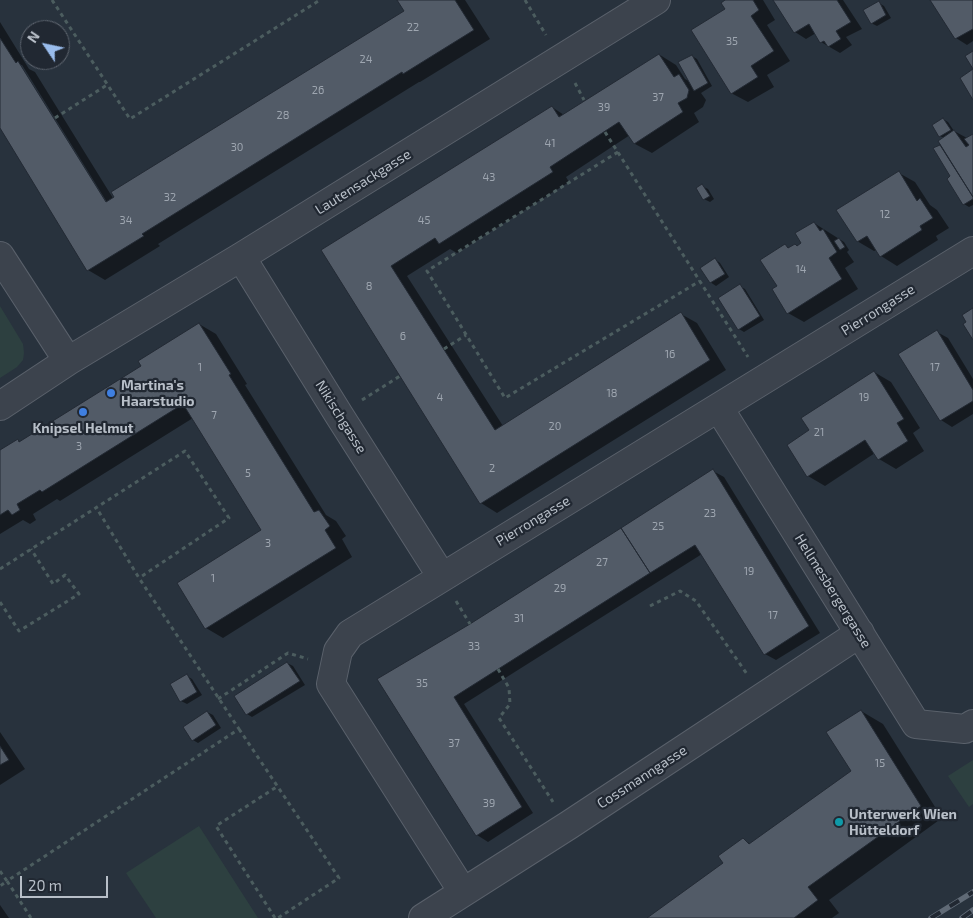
<!DOCTYPE html>
<meta charset="utf-8">
<style>
body{margin:0}
#map{position:relative;width:973px;height:918px;overflow:hidden;background:#28323d;font-family:"Exo 2",sans-serif}
canvas{display:block}
.north{position:absolute;left:20px;top:20px;width:50px;height:50px;box-sizing:border-box;background:#212832;border:1px solid #5d646e;border-radius:50%;rotate:304deg;font-size:14px;font-weight:700;line-height:20px;text-align:center;color:#b8bfc8}
.north::after{content:'';display:block;margin:auto;width:18px;height:22px;background:#99bcec;clip-path:polygon(50% 0,100% 100%,50% 72%,0 100%)}
.scale{position:absolute;left:20px;top:876px;width:88px;height:22px;box-sizing:border-box;border:2px solid #b8bfc8;border-top:0;padding-left:6px;font-size:15px;line-height:18px;white-space:nowrap;color:#b8bfc8;-webkit-text-stroke:4px #212832;paint-order:stroke}
</style>
<div id="map">
<canvas width="973" height="918"></canvas>
<div class="north">N</div>
<div class="scale">20 m</div>
</div>
<script>
const ctx = document.querySelector('canvas').getContext('2d');
ctx.lineJoin = 'round';
function fillPath(path, color) {
  ctx.fillStyle = color;
  ctx.fill(path, 'evenodd');
}
function poly(rows) {
  const path = new Path2D();
  for (const r of rows) {
    path.moveTo(r[0], r[1]);
    for (let i = 2; i < r.length; i += 2) path.lineTo(r[i], r[i + 1]);
  }
  return path;
}
function trace(path, color, width, dash) {
  ctx.strokeStyle = color;
  ctx.lineWidth = width;
  ctx.lineCap = dash ? 'butt' : 'round';
  ctx.setLineDash(dash || []);
  ctx.stroke(path);
}
function write(font, color, halo, rows, align = 'center') {
  ctx.font = font + ' "Exo 2",sans-serif';
  ctx.lineWidth = 4.5;
  ctx.setLineDash([]);
  ctx.textBaseline = 'middle';
  ctx.strokeStyle = halo;
  ctx.fillStyle = color;
  for (const [text, x, y, turn = 0] of rows) {
    ctx.save();
    ctx.translate(x, y);
    ctx.rotate((+turn || 0) * Math.PI / 180);
    ctx.textAlign = isNaN(turn) ? turn : align;
    if (halo) ctx.strokeText(text, 0, 0);
    ctx.fillText(text, 0, 0);
    ctx.restore();
  }
}
fillPath(poly([
 [0,306,23,344,24,353,23,360,17,367,0,378],
 [973,760,973,804,969,807,948,776],
 [199,826,258,918,156,918,126,873]
]), '#2d4040');
fillPath(poly([
 [399,0,465,0,490,39,420,82,419,82,158,244,160,246,105,280,88,270,0,126,0,22,29,69,35,72,116,203,405,12],
 [19,65,22,65,110,207,108,208],
 [728,0,763,0,775,20,767,25,790,61,767,75,774,87,748,102,731,93],
 [775,0,843,0,862,29,846,37,852,45,840,53,821,42,816,33,806,39,795,32],
 [931,0,973,0,973,41,967,45,956,38],
 [879,3,884,6,891,18,877,26,871,23],
 [660,55,676,65,685,79,691,82,692,56,697,59,712,86,701,93,706,100,703,107,694,113,699,122,652,153,635,144,630,135,566,177,569,182,457,253,450,249,407,276,503,426,681,314,697,323,726,370,497,513,481,503,323,250,552,107,564,115],
 [943,119,948,122,954,131,967,138,973,136,973,205,969,207,964,204,951,177,940,146,944,148,944,138,940,136],
 [899,173,915,182,930,205,937,210,949,228,936,236,938,240,897,266,881,256,877,250,874,251,857,241],
 [702,186,708,189,714,199,710,202,704,199,698,189],
 [814,223,844,242,849,250,847,252,854,262,845,268,858,289,804,322,788,313,778,286,785,246,790,248,802,244],
 [715,259,720,263,729,277,716,286,710,282],
 [740,286,745,289,764,320,744,332,739,329],
 [199,324,216,334,247,384,245,385,326,515,336,521,346,536,342,539,352,557,223,638,206,628,178,584,263,531,193,418,60,501,57,499,33,514,36,520,30,524,23,520,0,534,0,452,18,440,21,442,142,366],
 [937,332,948,338,973,379,973,414,952,427,941,420],
 [874,372,891,382,920,428,913,433,924,451,896,469,879,459,875,453,825,486,808,476],
 [713,471,724,477,820,633,776,660,765,654,702,554,464,704,533,813,488,842,477,835,378,680,471,625],
 [287,663,293,666,305,685,252,717,247,714],
 [187,676,192,679,202,695,187,704,181,701],
 [861,711,883,724,942,818,829,900,839,913,832,918,649,918,725,863,743,840,751,844,853,772],
 [207,712,213,715,221,728,198,743,193,740],
 [0,732,25,769,0,785],
 [0,905,9,918,0,918]
]), '#0007');
const building = poly([
 [397,0,455,0,474,30,403,74,402,72,142,234,144,236,87,271,0,128,0,38,16,63,18,61,106,202,114,197,111,192,404,11,397,0],
 [725,0,753,0,759,10,751,16,774,51,751,66,758,77,731,94,691,30,725,9,721,3,725,0],
 [773,0,837,0,851,22,836,31,841,39,828,47,824,41,820,43,809,24,794,33,773,0],
 [930,0,973,0,973,29,955,39,930,0],
 [879,1,886,15,871,24,863,10,879,1],
 [973,51,973,69,965,56,973,51],
 [659,54,674,77,679,74,689,90,687,98,678,103,683,112,634,144,619,122,550,167,553,172,439,244,435,238,391,266,495,430,681,312,710,360,480,504,321,250,552,106,559,117,659,54],
 [692,55,708,83,694,91,678,62,692,55],
 [973,69,973,100,960,78,973,69],
 [943,118,951,130,939,137,932,125,943,118],
 [954,130,966,147,969,145,964,139,973,134,973,197,938,141,954,130],
 [940,145,973,197,973,199,963,205,947,179,950,176,933,148,940,145],
 [899,171,917,201,920,198,933,218,920,226,922,230,880,257,867,236,857,242,836,210,899,171],
 [702,184,710,196,703,200,696,188,702,184],
 [814,222,820,231,823,229,837,252,829,258,842,279,787,314,772,289,777,286,760,260,785,244,788,248,795,244,797,246,801,243,795,233,814,222],
 [839,238,845,247,840,250,834,241,839,238],
 [715,258,725,274,710,283,700,268,715,258],
 [740,284,760,316,738,330,718,298,740,284],
 [973,308,973,340,963,324,966,322,962,315,973,308],
 [199,323,231,374,229,375,314,512,319,510,330,526,325,530,336,548,205,629,177,583,261,530,183,404,42,492,40,490,17,504,20,510,12,515,8,510,0,515,0,450,18,439,19,442,141,366,138,361,199,323],
 [937,330,973,390,973,401,940,421,898,354,937,330],
 [874,371,904,419,897,423,908,441,878,460,865,440,807,477,787,445,809,430,801,418,874,371],
 [713,469,809,626,764,655,695,545,650,573,621,528,713,469],
 [621,528,650,573,454,697,522,807,476,836,377,679,470,624,621,528],
 [287,662,300,681,246,715,234,696,287,662],
 [187,674,197,692,180,702,170,684,187,674],
 [861,710,921,806,808,887,818,900,794,918,647,918,723,863,718,856,743,838,749,844,851,771,826,732,861,710],
 [207,711,216,725,192,741,183,727,207,711],
 [0,746,9,760,0,765,0,746]
]);
fillPath(building, '#525b67');
trace(building, '#232a34', 1);
const minor = poly([
 [0,256,68,361,0,406],
 [241,257,339,415,442,577],
 [68,361,241,257,656,0],
 [719,408,916,724,965,729,973,724],
 [463,892,331,684,338,651,350,634,973,251],
 [423,918,569,825,860,633]
]);
trace(minor, '#5a616b', 30);
trace(poly([
 [52,0,130,119,320,0],
 [525,0,546,35],
 [575,83,584,100],
 [55,118,107,85],
 [605,132,748,357],
 [618,152,427,271,505,398,700,281],
 [444,349,466,335],
 [362,400,400,376],
 [0,569,185,451,229,518,139,578],
 [456,601,470,624],
 [0,602,19,631,79,594,65,575,53,584,31,549],
 [650,606,680,591,696,601,747,674],
 [498,669,509,688,510,704,499,718,553,802],
 [218,699,288,653,308,659],
 [239,729,339,878,278,918],
 [0,871,7,881,0,886],
 [31,918,7,881,239,729,139,578,96,507],
 [275,918,216,826,278,786]
]), '#4c5d5f', 3, [4, 4]);
trace(minor, '#3c434d', 28);
const rail = poly([
 [931,918,973,892],
 [962,918,973,910]
]);
trace(rail, '#606a76', 5.5);
trace(rail, '#212832', 4, [11]);
for (const [x, y, r, color] of [
 [111,393,5,"#3f7fe0"],
 [83,412,5,"#3f7fe0"],
 [839,822,5,"#0f9aa8"]
]) {
  const dot = new Path2D();
  dot.arc(x, y, r, 0, 2 * Math.PI);
  ctx.fillStyle = color;
  ctx.fill(dot);
  trace(dot, '#212832', 2);
}
write('11px', '#9ea6b0', null, [
 ["22",413,27],
 ["35",732,41],
 ["24",366,59],
 ["26",318,90],
 ["37",658,97],
 ["39",604,107],
 ["28",283,115],
 ["41",550,143],
 ["30",237,147],
 ["43",489,177],
 ["32",170,197],
 ["12",885,214],
 ["34",126,220],
 ["45",424,220],
 ["14",801,269],
 ["8",369,286],
 ["6",403,336],
 ["16",670,354],
 ["1",200,367],
 ["17",935,367],
 ["18",612,393],
 ["4",440,397],
 ["19",864,397],
 ["7",214,415],
 ["20",555,426],
 ["21",819,432],
 ["3",79,446],
 ["2",492,468],
 ["5",248,473],
 ["23",710,513],
 ["25",658,526],
 ["3",268,543],
 ["27",602,562],
 ["19",749,571],
 ["1",213,578],
 ["29",560,588],
 ["17",773,615],
 ["31",519,618],
 ["33",474,646],
 ["35",422,683],
 ["37",454,743],
 ["15",880,763],
 ["39",489,803]
]);
write('14px', '#b8bfc8', '#212832', [
 ["Lautensackgasse",363,182,-32],
 ["Pierrongasse",878,310,-32],
 ["Nikischgasse",341,417,58],
 ["Pierrongasse",533,521,-31],
 ["Hellmesbergergasse",833,591,58],
 ["Cossmanngasse",642,777,-33]
]);
write('bold 14px', '#b8bfc8', '#212832', [
 ["Martina's",121,385],
 ["Haarstudio",121,401],
 ["Knipsel Helmut",83,428,"center"],
 ["Unterwerk Wien",849,814],
 ["Hütteldorf",849,830]
], 'left');
</script>
